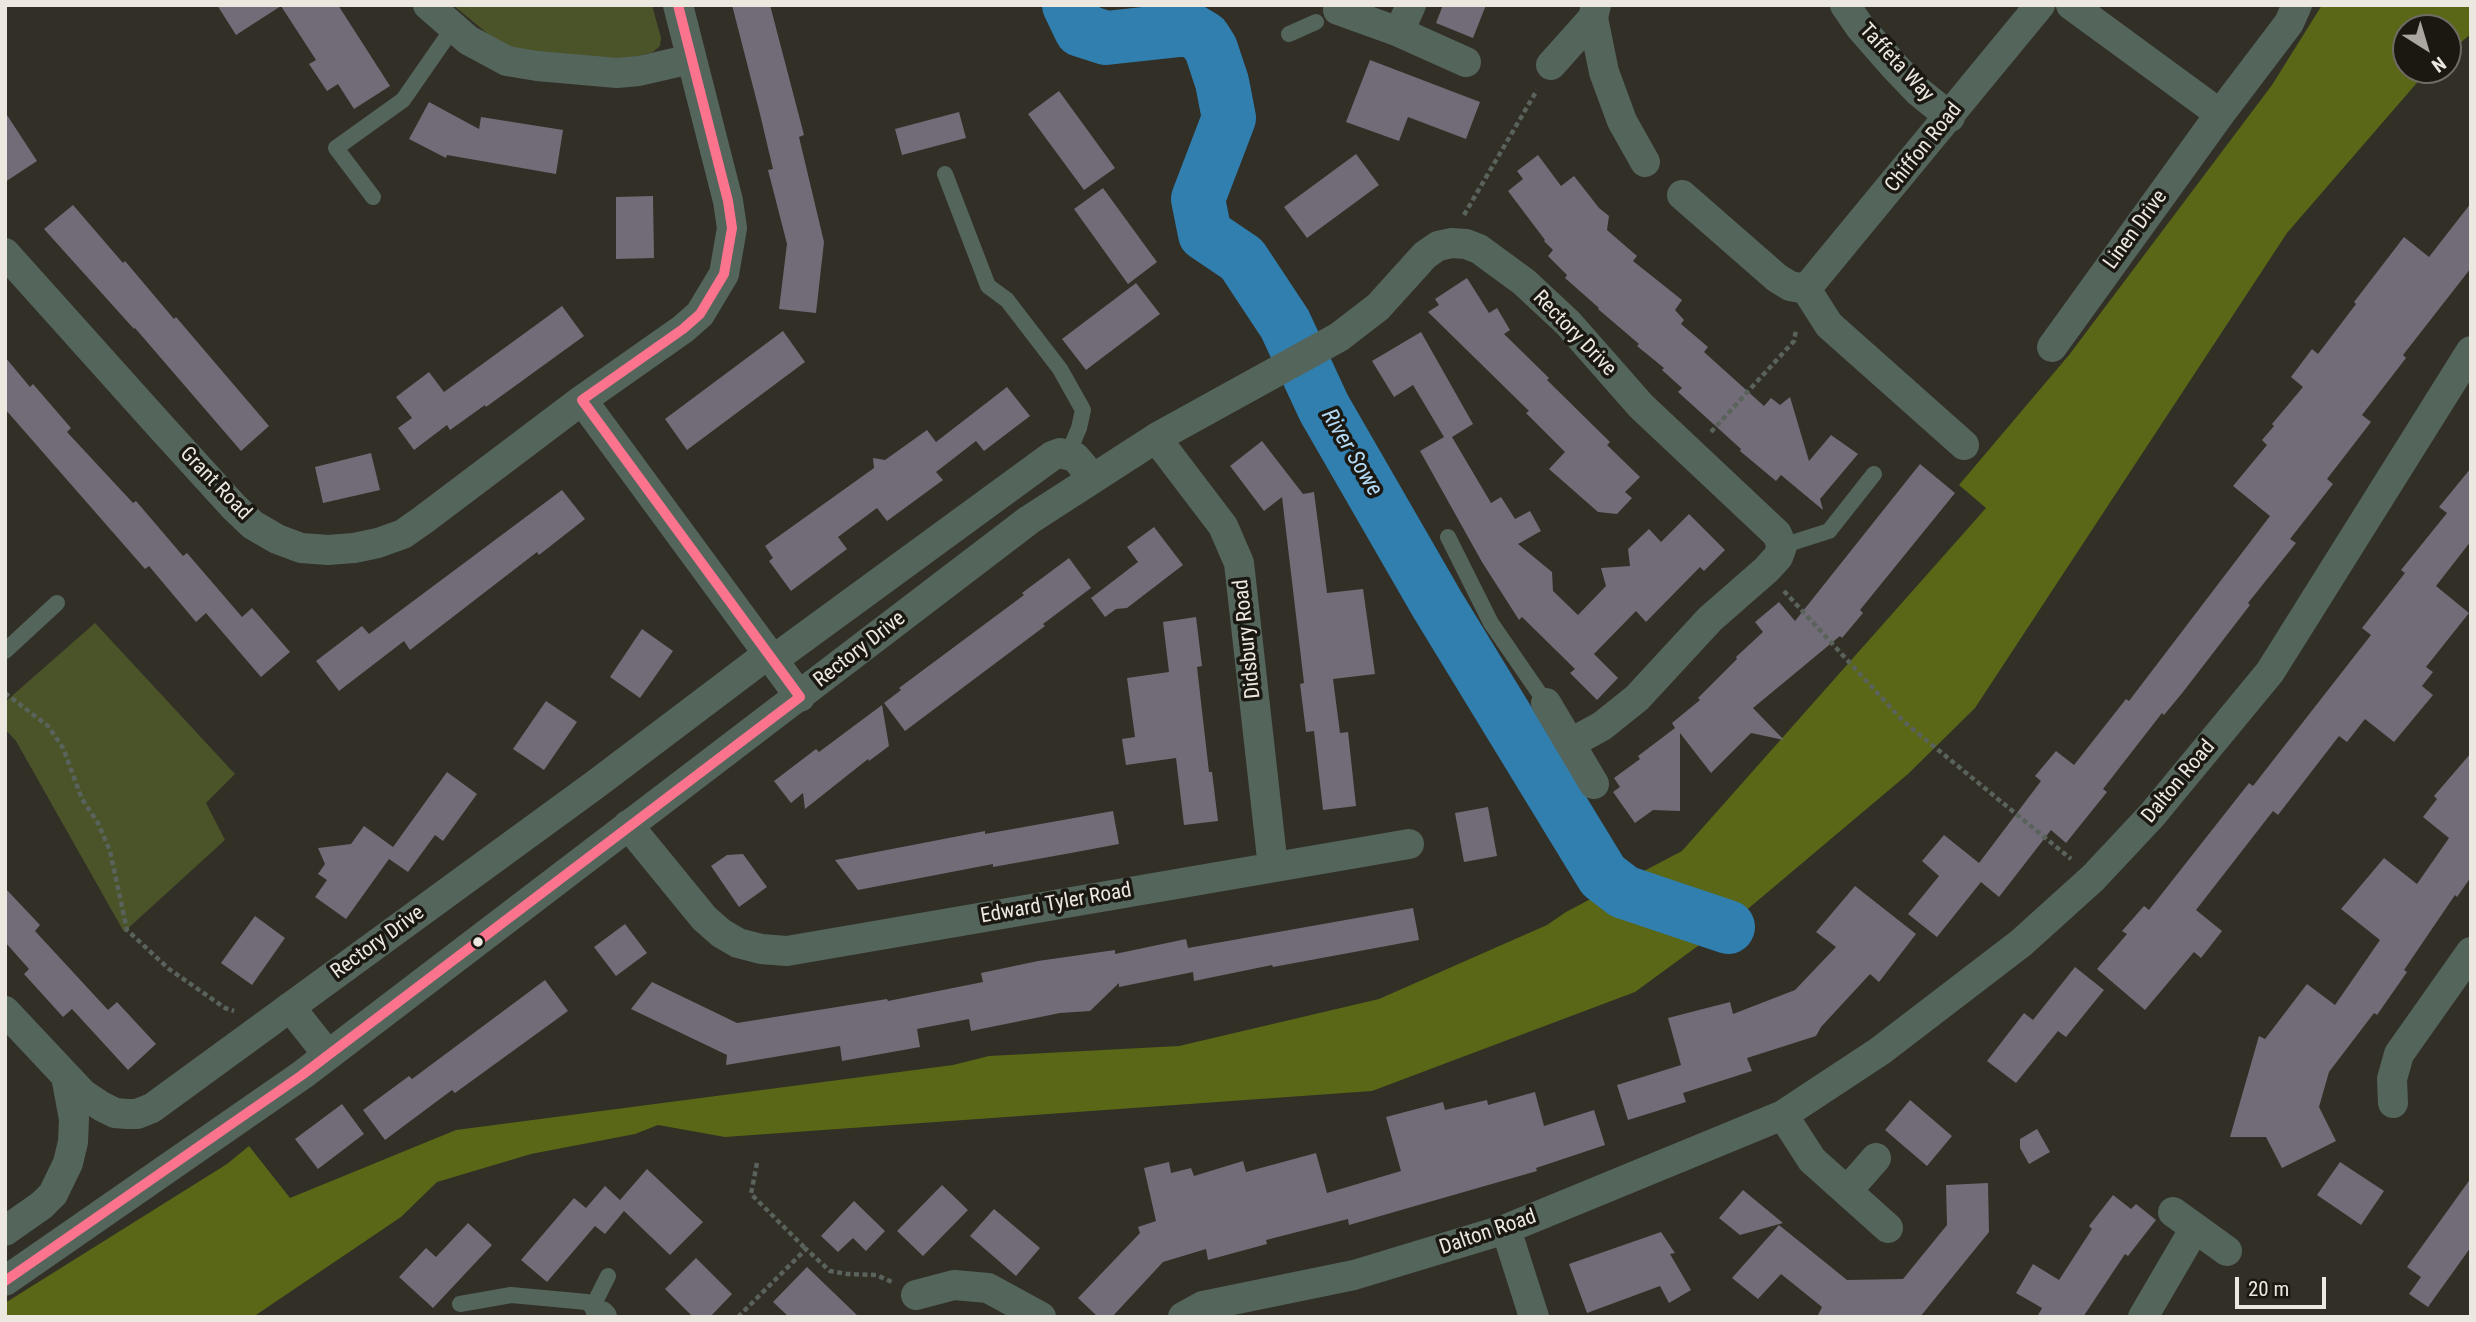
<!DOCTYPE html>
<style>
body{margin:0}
#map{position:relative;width:2476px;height:1322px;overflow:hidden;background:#322f27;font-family:"Roboto Condensed",sans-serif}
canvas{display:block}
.frame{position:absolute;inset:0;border:7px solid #ece8e0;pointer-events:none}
.north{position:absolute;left:2392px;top:14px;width:70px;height:70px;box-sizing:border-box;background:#1b1812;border:2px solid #6f6b64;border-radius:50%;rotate:143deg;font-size:19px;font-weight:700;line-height:28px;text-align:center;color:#ece8e0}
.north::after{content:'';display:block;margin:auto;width:24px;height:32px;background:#aba79f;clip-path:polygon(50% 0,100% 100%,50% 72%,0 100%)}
.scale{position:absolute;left:2235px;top:1277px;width:91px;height:32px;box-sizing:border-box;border:4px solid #ece8e0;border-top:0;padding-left:9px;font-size:21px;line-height:24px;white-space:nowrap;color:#ece8e0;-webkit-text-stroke:5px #1b1812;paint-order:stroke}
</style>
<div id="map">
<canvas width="2476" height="1322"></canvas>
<div class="frame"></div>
<div class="north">N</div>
<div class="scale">20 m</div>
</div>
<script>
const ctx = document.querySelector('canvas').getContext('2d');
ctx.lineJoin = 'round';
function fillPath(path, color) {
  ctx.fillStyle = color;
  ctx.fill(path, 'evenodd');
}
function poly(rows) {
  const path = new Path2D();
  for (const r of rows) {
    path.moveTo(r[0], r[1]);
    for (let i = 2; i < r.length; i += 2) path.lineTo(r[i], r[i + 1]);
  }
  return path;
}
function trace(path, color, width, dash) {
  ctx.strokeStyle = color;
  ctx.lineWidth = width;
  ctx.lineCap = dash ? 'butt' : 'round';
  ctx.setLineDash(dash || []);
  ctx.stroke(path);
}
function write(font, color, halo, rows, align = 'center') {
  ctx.font = font + ' "Roboto Condensed",sans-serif';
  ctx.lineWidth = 7;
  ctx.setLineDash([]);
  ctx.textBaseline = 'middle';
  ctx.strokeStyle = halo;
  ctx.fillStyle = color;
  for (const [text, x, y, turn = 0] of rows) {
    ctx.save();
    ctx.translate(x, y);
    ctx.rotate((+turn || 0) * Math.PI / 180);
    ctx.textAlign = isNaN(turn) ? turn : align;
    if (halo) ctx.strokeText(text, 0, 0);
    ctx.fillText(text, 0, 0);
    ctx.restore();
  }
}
fillPath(poly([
 [453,5,652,5,661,38,660,46,653,52,627,59,536,57,495,43,488,34],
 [95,623,235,774,206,803,225,840,124,932,16,741,5,729,5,702]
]), '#4b5429');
fillPath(poly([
 [2322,5,2471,5,2471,34,2448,53,2448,28,2406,28,2406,70,2428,70,2287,233,1975,708,1908,774,1743,913,1635,992,1372,1091,725,1137,658,1125,635,1134,531,1154,437,1182,401,1217,253,1317,5,1317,5,1303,227,1164,249,1146,290,1198,456,1130,953,1065,989,1056,1179,1046,1379,999,1547,925,1566,912,1682,851,1986,508,1959,485,2069,355,2272,85]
]), '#596716');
trace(poly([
 [1069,5,1081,30,1106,38,1189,29,1204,38,1211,49,1222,82,1229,118,1198,199,1205,234,1242,259,1285,324,1324,408,1437,604,1603,876,1624,892,1728,927]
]), '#307faf', 54);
fillPath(poly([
 [217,5,338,5,390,86,354,109,338,84,327,91,309,64,316,60,281,6,236,35],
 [732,5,770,5,804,135,799,137,824,242,816,313,779,309,787,244,768,170,773,169,760,114],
 [1443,5,1486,5,1473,38,1436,23],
 [1370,60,1480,102,1466,139,1408,117,1399,141,1346,122],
 [1059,91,1115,168,1084,190,1028,114],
 [429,102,479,129,481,117,563,130,556,174,447,155,446,158,409,139],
 [5,112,37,161,5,182],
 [959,112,966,138,902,155,895,129],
 [1356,154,1379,185,1307,238,1284,207],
 [1538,155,1561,186,1574,176,1599,208,1609,216,1607,230,1637,256,1633,261,1682,300,1675,310,1684,320,1681,324,1708,347,1704,352,1764,406,1771,398,1780,405,1790,397,1809,461,1831,435,1858,454,1820,499,1823,510,1781,475,1776,481,1740,451,1741,449,1678,392,1682,388,1662,370,1664,368,1637,346,1639,344,1598,309,1599,308,1565,278,1567,275,1548,256,1553,250,1544,241,1545,240,1508,191,1523,179,1517,171],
 [1103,188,1157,262,1128,284,1074,209],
 [653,196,654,258,616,259,616,197],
 [2471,203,2471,268,2403,355,2406,358,2362,415,2371,422,2327,479,2333,484,2290,539,2296,543,2248,603,2250,605,2183,692,2164,715,2162,713,2103,789,2107,792,2066,843,2051,830,1999,897,1981,882,1937,937,1908,914,1939,876,1922,861,1944,835,1979,863,2041,781,2035,776,2056,751,2074,765,2126,699,2129,701,2270,516,2233,486,2267,445,2262,440,2274,426,2272,424,2303,387,2291,377,2312,349,2318,354,2356,304,2354,302,2404,237,2429,257],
 [73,205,123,263,125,261,174,319,176,317,269,426,241,451,135,328,134,329,44,229],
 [1467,278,1489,313,1497,308,1510,330,1504,334,1549,378,1547,380,1610,442,1607,445,1640,477,1625,492,1632,498,1617,514,1598,512,1549,469,1565,452,1526,413,1529,411,1428,312,1439,305,1435,299],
 [1136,283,1160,314,1086,370,1062,339],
 [562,306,584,336,486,407,485,405,450,430,447,425,414,450,398,428,412,418,396,397,429,372,444,392],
 [783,331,805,362,687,450,665,419],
 [1421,332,1473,424,1452,437,1491,503,1501,497,1515,519,1530,511,1541,531,1518,544,1552,572,1553,591,1578,615,1606,586,1601,568,1630,566,1628,549,1649,529,1661,542,1689,514,1725,550,1704,571,1700,567,1646,622,1636,611,1594,654,1618,678,1597,700,1570,673,1575,669,1522,617,1519,620,1482,562,1420,451,1444,437,1413,385,1394,397,1372,361],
 [5,357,30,387,33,384,71,428,67,432,133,503,136,501,183,556,187,553,242,617,252,608,290,652,261,677,206,613,196,622,149,566,145,569,5,409],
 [1007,387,1030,416,984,451,976,441,936,472,943,480,887,521,877,508,838,537,847,549,791,591,769,561,773,558,765,546,874,468,873,458,885,460,927,430,936,442],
 [1262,441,1303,494,1314,492,1327,593,1363,589,1375,674,1333,679,1340,733,1348,732,1356,806,1323,810,1314,731,1306,732,1300,684,1304,683,1282,497,1264,511,1230,466],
 [371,453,380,490,323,503,315,467],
 [1920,464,1955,493,1860,610,1863,613,1842,638,1840,636,1753,708,1784,740,1751,733,1711,773,1680,733,1680,811,1653,810,1635,823,1613,792,1620,787,1614,778,1640,759,1638,756,1675,728,1672,723,1700,700,1698,698,1737,659,1736,657,1763,632,1755,622,1779,602,1795,621],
 [2471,468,2471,541,2436,586,2469,613,2426,667,2433,672,2422,686,2433,695,2394,742,2365,719,2347,742,2339,736,2278,815,2273,811,2196,910,2222,931,2201,958,2194,952,2145,1010,2097,969,2127,934,2122,931,2144,906,2149,910,2249,783,2253,786,2371,635,2362,628,2405,573,2401,570,2447,513,2439,507],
 [562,490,585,519,539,555,537,552,410,650,404,641,339,691,316,661,362,626,369,634],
 [1154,527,1183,565,1127,608,1116,609,1105,617,1091,598,1138,562,1127,547],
 [1069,558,1091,588,1043,624,1045,626,905,731,884,703,901,690,899,688,1024,595,1022,593],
 [1196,617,1202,666,1197,667,1209,772,1212,772,1218,821,1184,825,1176,758,1126,765,1122,739,1135,737,1127,678,1169,672,1163,622],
 [642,629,673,651,640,698,610,677],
 [546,701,577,722,544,770,513,749],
 [882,705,889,746,869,761,868,759,805,809,803,793,791,803,774,781,816,749,819,752],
 [2471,753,2471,877,2457,897,2455,895,2404,970,2407,972,2377,1015,2374,1013,2329,1072,2319,1107,2336,1141,2282,1168,2266,1137,2230,1137,2259,1036,2265,1039,2307,984,2335,1005,2380,940,2341,909,2384,858,2417,884,2449,838,2423,817,2437,799,2434,796],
 [447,772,477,794,443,841,435,835,408,872,389,859,346,919,315,897,327,880,318,874,325,864,318,848,351,844,364,826,393,847],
 [1488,807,1497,856,1464,862,1455,813],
 [1113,811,1119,844,1071,853,993,867,993,864,858,890,835,860,985,831,985,834],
 [743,854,767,887,739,907,711,866,727,855],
 [1855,886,1916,934,1879,982,1870,974,1821,1027,1816,1036,1747,1058,1752,1071,1683,1093,1686,1102,1628,1120,1617,1085,1681,1065,1668,1018,1730,1002,1733,1014,1795,990,1836,947,1816,932],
 [5,888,40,925,35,931,108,1010,117,1002,156,1044,128,1070,72,1009,63,1017,24,974,29,969,5,942],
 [1413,908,1419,940,1273,967,1272,965,1194,981,1193,972,1119,987,1119,983,1090,1011,1060,1013,971,1031,969,1019,917,1029,920,1047,842,1061,840,1046,726,1065,727,1055,631,1009,652,982,737,1023,887,999,888,1001,983,982,981,973,1038,961,1115,950,1115,954,1186,939,1188,948],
 [255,916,285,938,252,985,221,963],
 [625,924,647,953,616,976,594,947],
 [2075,967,2104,990,2066,1037,2058,1031,2016,1083,1987,1061,2024,1013,2033,1020],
 [545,980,568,1011,455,1093,452,1090,385,1140,363,1110,409,1076,412,1079],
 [1535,1092,1544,1126,1594,1110,1605,1145,1536,1168,1537,1171,1349,1225,1348,1219,1266,1240,1267,1244,1208,1260,1206,1249,1163,1262,1112,1317,1098,1317,1078,1298,1140,1233,1138,1227,1156,1221,1144,1168,1169,1162,1171,1173,1191,1168,1194,1176,1243,1161,1246,1172,1316,1153,1327,1193,1401,1171,1386,1117,1443,1102,1445,1110,1487,1100,1488,1105],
 [1910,1100,1952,1136,1927,1166,1885,1130],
 [342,1104,364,1134,318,1169,295,1139],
 [2037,1129,2050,1152,2029,1164,2020,1148,2020,1139],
 [2340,1162,2384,1191,2361,1225,2317,1195],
 [647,1169,703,1222,670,1255,624,1211,605,1234,595,1226,547,1282,521,1260,574,1198,586,1208,605,1186,620,1200],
 [2471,1178,2471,1247,2428,1307,2409,1294,2421,1277,2407,1267],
 [1988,1183,1989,1232,1920,1317,1817,1317,1822,1307,1781,1274,1758,1299,1732,1278,1779,1225,1847,1280,1903,1279,1947,1225,1946,1185],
 [942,1185,968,1210,923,1256,897,1231],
 [1743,1190,1766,1209,1783,1223,1740,1235,1719,1218],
 [2113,1195,2131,1209,2136,1204,2156,1220,2128,1256,2125,1254,2083,1317,2037,1317,2042,1308,2016,1293,2033,1264,2059,1280,2092,1229,2089,1226],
 [854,1201,885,1231,866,1251,853,1238,838,1252,821,1236],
 [994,1209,1040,1248,1016,1276,970,1236],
 [468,1223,492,1245,433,1308,399,1277,426,1248,436,1257],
 [1661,1232,1675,1253,1670,1254,1691,1290,1669,1303,1660,1286,1587,1313,1569,1264],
 [696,1258,732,1294,710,1317,693,1317,665,1289],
 [807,1267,859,1317,789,1317,773,1302]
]), '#716c77');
trace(poly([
 [1464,215,1537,90],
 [1711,432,1794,341,1796,330],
 [1784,591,1903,721,2071,859],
 [5,693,48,726,63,748,82,799,98,823,110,851,127,930,169,969,225,1008,234,1011],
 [757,1163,751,1194,806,1249],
 [738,1317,806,1249,830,1271,847,1274,876,1275,892,1282]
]), '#59635c', 4.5, [5, 3.5]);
trace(poly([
 [1289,34,1316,22],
 [945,174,988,286,1007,300,1060,369,1083,410,1079,428,1068,454],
 [373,197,336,148,403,100,453,28],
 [1448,537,1491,623,1546,703],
 [1782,546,1829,531,1874,474],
 [5,651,57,603],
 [460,1304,511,1295,587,1302,601,1316],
 [592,1308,608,1276]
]), '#54655c', 16);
trace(poly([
 [428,5,468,40,507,61,537,66,617,73,639,71,691,59],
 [1596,5,1593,18,1604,72,1622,121,1645,162],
 [1845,5,1860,27,1895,67,1919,92,1950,117],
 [2071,5,2220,114],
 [1338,10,1399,32,1466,62],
 [1399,32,1411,5],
 [1551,65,1593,18],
 [1682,195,1777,278,1790,286,1806,289,1829,325,1964,445],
 [5,253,162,428,233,506,253,525,277,539,301,548,328,550,354,548,378,543,403,534,423,520,582,400,683,329,700,314,724,274,732,228,728,201,678,5],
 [1806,289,2040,5],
 [2052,347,2220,114,2289,23,2297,5],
 [582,400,800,697],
 [1156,438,1223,526,1239,563,1273,867],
 [773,660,1052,456,1060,453,1075,457,1093,478],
 [1546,703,1594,784],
 [628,825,704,918,721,933,738,943,761,949,787,951,1409,844],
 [290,1007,328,1055],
 [5,1011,83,1094,101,1106,115,1113,127,1114,137,1114,152,1108,596,784,768,654],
 [2393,1103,2392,1079,2399,1054,2471,952],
 [1783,1115,1812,1160,1888,1228],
 [1848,1190,1876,1158],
 [2173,1212,2227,1251],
 [1506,1229,1534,1317],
 [5,1231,42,1205,53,1194,68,1163,73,1142,74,1119,66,1076],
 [5,1281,302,1075,1029,520,1156,438,1339,337,1378,307,1425,255,1438,246,1452,243,1466,244,1479,249,1524,282,1568,323,1641,406,1777,534,1782,546,1778,557,1766,570,1710,619,1637,698,1602,726,1571,743],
 [916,1295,954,1285,988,1288,1041,1317],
 [601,1316,602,1317],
 [1183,1317,1203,1306,1354,1275,1506,1229,1783,1115,1880,1051,2021,943,2093,878,2152,815,2270,672,2471,351],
 [2143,1317,2195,1228]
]), '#54655c', 30);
trace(poly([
 [5,1281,302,1075,800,697,582,400,683,329,700,314,724,274,732,228,728,201,678,5]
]), '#fc738d', 10);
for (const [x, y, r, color] of [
 [478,942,6,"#ece8e0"]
]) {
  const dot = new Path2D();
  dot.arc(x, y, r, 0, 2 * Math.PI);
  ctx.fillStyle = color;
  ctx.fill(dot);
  trace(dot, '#1b1812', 2.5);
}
write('21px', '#ece8e0', '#1b1812', [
 ["Taffeta Way",1896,63,47],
 ["Chiffon Road",1924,148,-51],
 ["Linen Drive",2136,230,-54],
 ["Rectory Drive",1574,334,46],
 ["Grant Road",215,484,46],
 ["Didsbury Road",1248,639,-96],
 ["Rectory Drive",860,650,-38],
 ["Dalton Road",2179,782,-50],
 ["Edward Tyler Road",1056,904,-10],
 ["Rectory Drive",378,943,-36],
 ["Dalton Road",1488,1233,-19]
]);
write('italic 23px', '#b3daf7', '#1b1812', [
 ["River Sowe",1351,453,59]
]);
</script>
